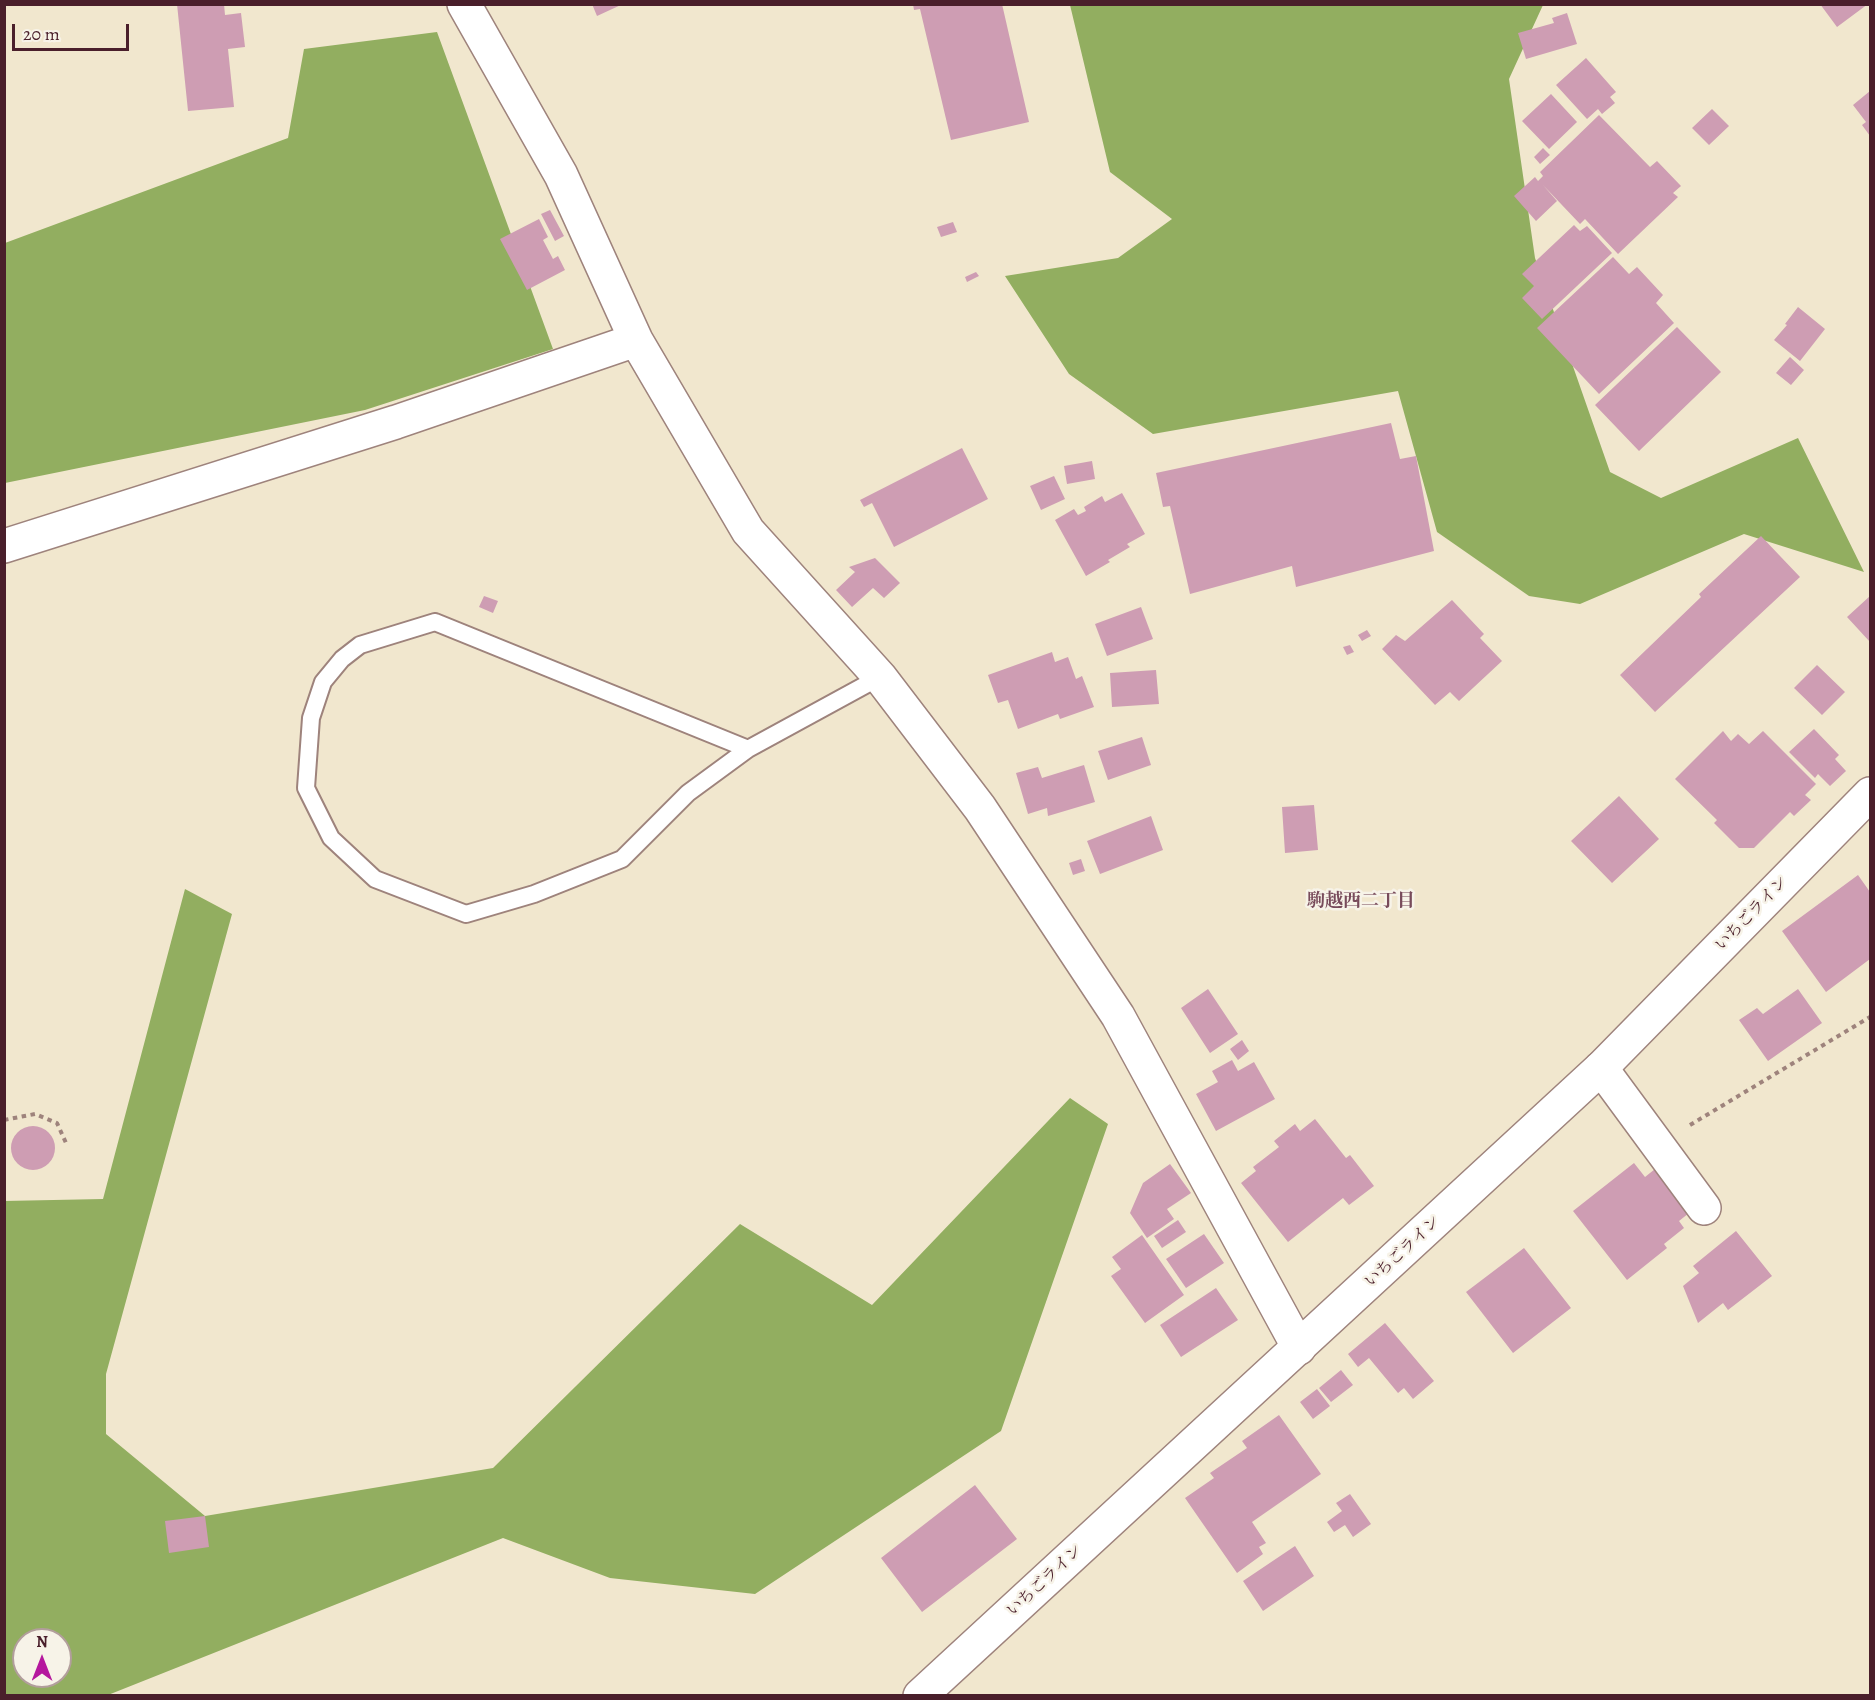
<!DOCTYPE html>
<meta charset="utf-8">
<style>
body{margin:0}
#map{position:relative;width:1875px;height:1700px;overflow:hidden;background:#f1e7ce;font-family:Alegreya,serif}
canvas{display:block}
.frame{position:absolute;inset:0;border:6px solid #4a1f2b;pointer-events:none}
.north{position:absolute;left:12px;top:1628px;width:60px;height:60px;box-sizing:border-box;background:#f7f3e8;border:2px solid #b29e9c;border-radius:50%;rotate:0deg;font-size:16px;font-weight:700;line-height:24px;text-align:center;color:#4a1f2b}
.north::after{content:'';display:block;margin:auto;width:21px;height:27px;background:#b5179e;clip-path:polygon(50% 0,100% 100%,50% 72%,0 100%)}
.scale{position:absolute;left:12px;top:24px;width:117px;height:27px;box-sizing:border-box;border:3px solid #4a1f2b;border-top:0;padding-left:8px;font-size:18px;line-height:21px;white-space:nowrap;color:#4a1f2b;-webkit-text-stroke:4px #f7f3e8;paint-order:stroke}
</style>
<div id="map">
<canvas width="1875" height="1700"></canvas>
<div class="frame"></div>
<div class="north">N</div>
<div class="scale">20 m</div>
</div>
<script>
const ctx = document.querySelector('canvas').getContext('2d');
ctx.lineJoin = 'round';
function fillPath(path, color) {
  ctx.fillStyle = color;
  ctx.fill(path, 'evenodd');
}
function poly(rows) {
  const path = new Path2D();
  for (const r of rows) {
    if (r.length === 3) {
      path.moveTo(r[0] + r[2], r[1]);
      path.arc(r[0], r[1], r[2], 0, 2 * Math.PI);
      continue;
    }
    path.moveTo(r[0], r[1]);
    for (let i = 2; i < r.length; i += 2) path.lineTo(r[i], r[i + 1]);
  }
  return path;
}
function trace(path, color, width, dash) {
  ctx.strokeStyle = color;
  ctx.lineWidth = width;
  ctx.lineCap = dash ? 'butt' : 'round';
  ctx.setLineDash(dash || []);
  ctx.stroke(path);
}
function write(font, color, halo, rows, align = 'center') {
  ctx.font = font + ' Alegreya,"Noto Serif JP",serif';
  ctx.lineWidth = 5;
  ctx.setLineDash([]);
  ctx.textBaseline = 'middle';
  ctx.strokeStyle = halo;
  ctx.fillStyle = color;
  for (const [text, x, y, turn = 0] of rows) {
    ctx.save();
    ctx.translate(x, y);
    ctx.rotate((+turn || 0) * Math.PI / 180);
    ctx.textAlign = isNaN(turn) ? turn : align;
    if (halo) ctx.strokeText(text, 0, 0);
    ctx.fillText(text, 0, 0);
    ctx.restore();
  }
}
fillPath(poly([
 [1070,5,1543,5,1509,79,1535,258,1610,472,1661,498,1798,438,1864,572,1744,534,1580,604,1529,596,1437,532,1398,391,1153,434,1069,374,1005,276,1118,258,1172,219,1110,172],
 [437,32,553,349,365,410,5,483,5,243,288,138,304,49],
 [185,889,232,914,106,1374,106,1434,205,1516,493,1468,740,1224,872,1305,1070,1098,1108,1124,1001,1431,755,1594,610,1578,503,1538,108,1695,5,1695,4,1201,103,1199],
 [24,1640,60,1640,60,1676,24,1676]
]), '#92ae60');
fillPath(poly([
 [177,4,224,4,225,15,241,13,245,47,228,49,234,107,188,111],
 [592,4,623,4,597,16],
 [913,4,1002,4,1029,122,951,140,920,9,914,10],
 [1820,4,1868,4,1837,27],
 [1567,13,1577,44,1526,59,1518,33,1554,23,1552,18],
 [1586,58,1616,92,1610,97,1615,103,1602,114,1598,109,1587,119,1556,85],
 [1870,91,1870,136,1862,125,1866,122,1853,105],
 [1551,94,1577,122,1549,149,1522,121],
 [1712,109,1729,126,1709,145,1692,128],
 [1599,115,1650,167,1657,161,1681,186,1673,193,1678,197,1618,254,1585,219,1580,224,1543,185,1557,201,1536,221,1514,196,1535,177,1538,181,1543,176,1540,172],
 [1543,148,1550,155,1540,164,1534,157],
 [550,210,564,236,555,241,541,214],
 [539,219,548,237,543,240,553,259,558,256,565,270,527,290,500,239],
 [953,222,957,232,941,237,937,227],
 [1574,225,1580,231,1587,226,1612,253,1542,319,1522,298,1534,286,1522,274],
 [1613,257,1629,274,1637,267,1663,295,1656,303,1674,323,1599,394,1537,328],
 [976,272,979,276,967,282,965,277],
 [1798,307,1825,329,1800,361,1774,340,1787,325,1785,324],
 [1677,327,1721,372,1639,451,1595,405],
 [1790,357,1804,370,1791,385,1776,373],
 [1391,423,1400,459,1416,456,1434,551,1296,587,1292,566,1190,594,1170,506,1163,507,1156,473],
 [962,448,988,499,894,547,872,503,864,507,860,500],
 [1092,461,1095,479,1067,484,1064,466],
 [1054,476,1065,499,1041,510,1030,486],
 [1122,493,1145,534,1127,544,1130,547,1108,560,1110,562,1086,576,1055,520,1074,509,1078,515,1086,511,1084,507,1102,496,1105,502],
 [1761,536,1800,577,1655,712,1620,675,1701,597,1699,594],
 [875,558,900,583,884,598,873,588,852,607,836,590,855,572,849,567],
 [484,596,498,601,493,613,479,607],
 [1870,596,1870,642,1847,617],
 [1452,600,1484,634,1480,638,1502,661,1459,701,1450,692,1435,705,1382,649,1396,635,1405,641],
 [1141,607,1153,639,1107,656,1095,624],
 [1367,630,1371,636,1362,641,1358,635],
 [1350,645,1354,652,1347,655,1343,647],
 [1052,652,1055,662,1068,657,1076,679,1082,676,1094,707,1060,719,1058,714,1018,729,1008,700,998,703,988,675],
 [1817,665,1845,692,1822,715,1794,688],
 [1156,670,1159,704,1112,707,1110,673],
 [1814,729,1839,755,1835,759,1846,771,1830,786,1818,774,1815,778,1789,752],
 [1723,731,1731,741,1738,734,1749,744,1763,731,1816,784,1805,795,1811,800,1794,816,1790,812,1754,848,1739,848,1714,823,1717,820,1675,779],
 [1142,737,1151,765,1108,780,1098,751],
 [1084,765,1095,802,1048,816,1047,808,1028,814,1016,773,1038,767,1042,778],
 [1619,796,1659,839,1612,883,1571,841],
 [1314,805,1318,850,1285,853,1282,807],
 [1151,816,1163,850,1100,874,1087,841],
 [1081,859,1085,871,1073,875,1069,863],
 [1858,875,1870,892,1870,959,1826,992,1782,931],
 [1208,989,1238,1034,1210,1053,1181,1008],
 [1798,989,1822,1023,1768,1061,1739,1020,1757,1008,1763,1014],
 [1242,1040,1249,1051,1238,1060,1230,1049],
 [1232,1060,1238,1071,1254,1062,1275,1099,1216,1131,1196,1094,1218,1082,1212,1071],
 [1315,1119,1346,1158,1350,1155,1374,1186,1349,1205,1343,1198,1288,1242,1241,1183,1256,1171,1253,1167,1279,1147,1274,1141,1295,1124,1300,1131],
 [33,1148,22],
 [1634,1163,1645,1177,1660,1165,1694,1209,1679,1221,1684,1228,1664,1244,1667,1248,1627,1280,1573,1211],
 [1170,1164,1191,1193,1167,1209,1174,1219,1147,1238,1130,1213,1143,1183],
 [1178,1220,1186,1232,1162,1248,1154,1236],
 [1736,1231,1772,1276,1728,1310,1723,1303,1698,1323,1683,1286,1699,1273,1693,1266],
 [1204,1234,1224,1263,1186,1288,1166,1259],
 [1142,1235,1184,1295,1145,1323,1111,1276,1121,1269,1112,1257],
 [1524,1248,1571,1308,1513,1353,1466,1292],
 [1216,1288,1238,1320,1181,1357,1160,1325],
 [1385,1323,1434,1381,1413,1399,1404,1388,1398,1393,1369,1358,1358,1367,1348,1354],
 [1341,1370,1353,1385,1331,1402,1319,1388],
 [1317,1389,1330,1406,1313,1419,1300,1402],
 [1279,1415,1321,1474,1252,1522,1266,1543,1259,1547,1263,1554,1237,1573,1185,1498,1214,1478,1210,1473,1247,1448,1242,1441],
 [975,1485,1017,1539,922,1612,881,1558],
 [1350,1494,1371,1524,1353,1537,1345,1525,1334,1532,1327,1522,1342,1511,1336,1503],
 [205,1516,209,1547,169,1553,165,1521],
 [1295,1546,1314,1576,1263,1611,1243,1581]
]), '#ce9db3');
const service = poly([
 [435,622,748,749,688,793,622,859,534,894,466,914,375,879,331,838,306,788,311,718,323,682,342,659,360,645,435,622],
 [748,749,880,677]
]);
const minor = poly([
 [464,4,561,175,636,340,748,531,880,677,980,808,1118,1016,1299,1348],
 [4,546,396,422,636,340],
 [1601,1068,1704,1208]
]);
const trunk = poly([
 [920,1696,1601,1068,1870,794]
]);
trace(service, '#9e837c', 20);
trace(minor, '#9e837c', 36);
trace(trunk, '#9e837c', 36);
trace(poly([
 [4,1120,35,1114,57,1123,66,1143],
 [1690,1125,1870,1017]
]), '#9e837c', 4, [4.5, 4.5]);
trace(service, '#fff', 16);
trace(minor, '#fff', 33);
trace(trunk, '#fff', 33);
write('16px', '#4a1f2b', '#f7f3e8', [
 ["いちごライン",1752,914,-46],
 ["いちごライン",1403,1252,-43],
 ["いちごライン",1045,1581,-43]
]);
write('bold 18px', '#784b5b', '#f7f3e8', [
 ["駒越西二丁目",1361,902]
]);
</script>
